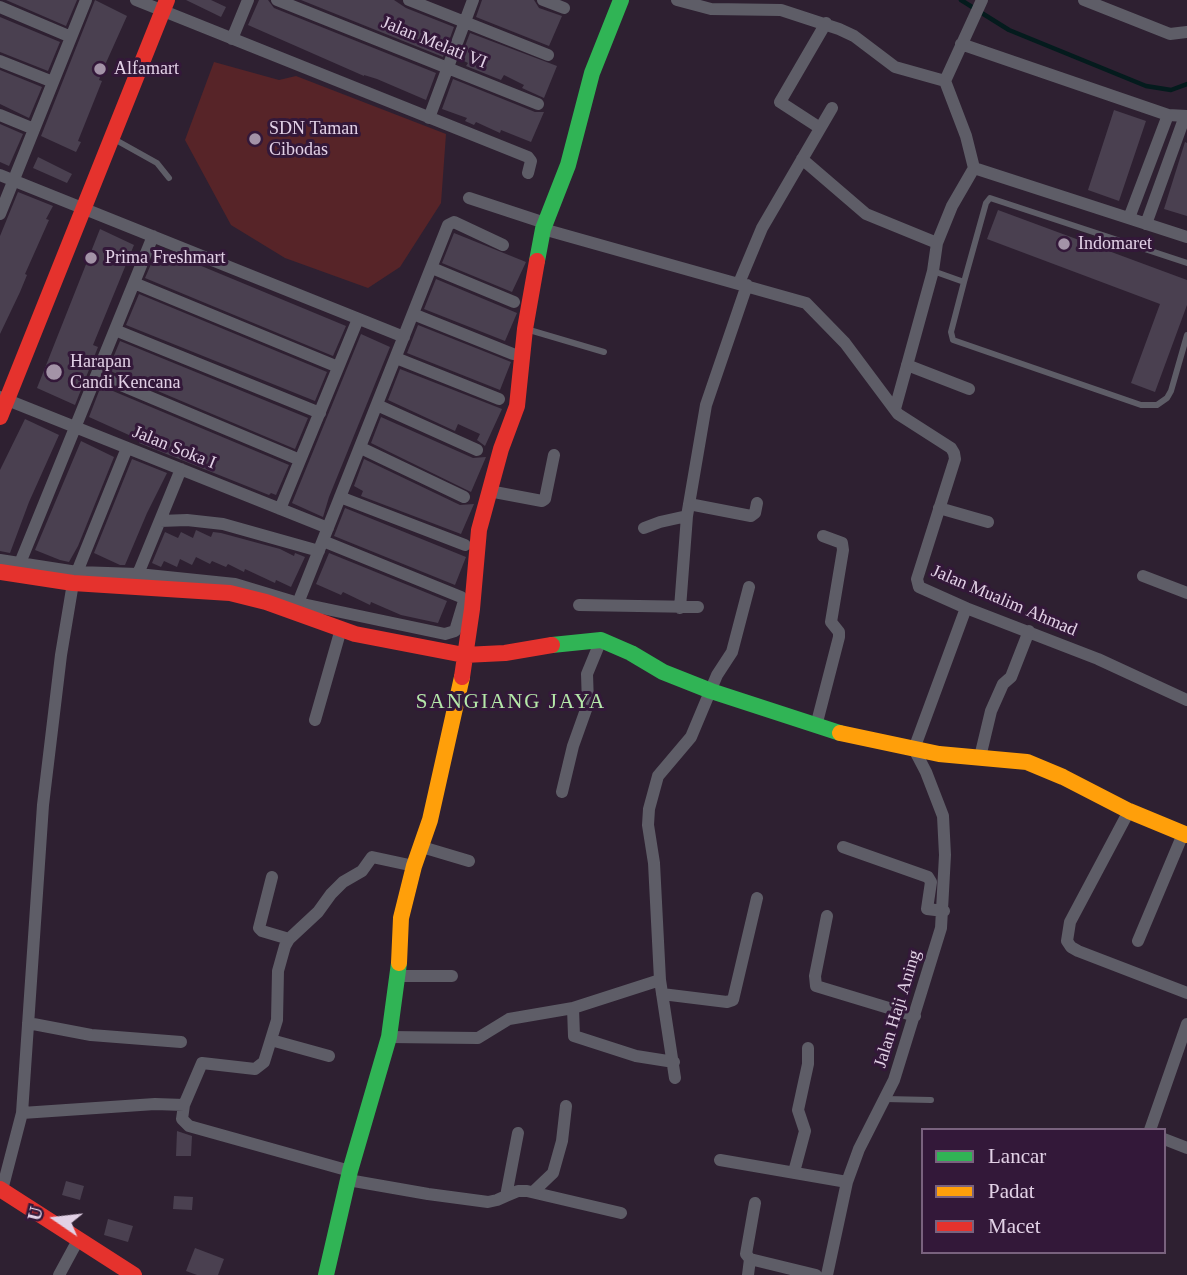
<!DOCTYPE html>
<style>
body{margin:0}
#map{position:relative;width:1187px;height:1275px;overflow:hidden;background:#2e2031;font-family:Georgia,serif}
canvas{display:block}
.legend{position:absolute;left:921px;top:1128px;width:245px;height:126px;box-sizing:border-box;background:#331839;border:2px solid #79627e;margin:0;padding:9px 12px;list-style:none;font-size:21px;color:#e2d1e6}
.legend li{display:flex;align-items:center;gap:14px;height:35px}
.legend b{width:35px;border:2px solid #79627e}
.north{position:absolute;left:21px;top:1184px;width:70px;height:70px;-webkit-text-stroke:5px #331839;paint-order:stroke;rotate:284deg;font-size:19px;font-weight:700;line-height:28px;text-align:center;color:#e2d1e6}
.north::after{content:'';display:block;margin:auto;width:24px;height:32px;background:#e2d1e6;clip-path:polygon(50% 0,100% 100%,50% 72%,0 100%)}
</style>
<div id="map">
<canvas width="1187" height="1275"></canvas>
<ul class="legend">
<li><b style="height:9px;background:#30b455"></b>Lancar</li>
<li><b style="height:9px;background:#ff9f0a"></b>Padat</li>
<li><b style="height:9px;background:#e5322d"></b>Macet</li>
</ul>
<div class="north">U</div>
</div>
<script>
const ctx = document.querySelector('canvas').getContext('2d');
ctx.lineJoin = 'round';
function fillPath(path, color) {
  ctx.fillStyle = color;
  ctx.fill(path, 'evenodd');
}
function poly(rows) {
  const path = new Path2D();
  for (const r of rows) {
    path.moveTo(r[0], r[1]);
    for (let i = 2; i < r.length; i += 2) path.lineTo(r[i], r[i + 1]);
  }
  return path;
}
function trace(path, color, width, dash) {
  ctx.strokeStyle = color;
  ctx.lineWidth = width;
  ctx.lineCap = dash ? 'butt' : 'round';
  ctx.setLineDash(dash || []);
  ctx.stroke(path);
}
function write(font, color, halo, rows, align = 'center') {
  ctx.font = font + ' Georgia,serif';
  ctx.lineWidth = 6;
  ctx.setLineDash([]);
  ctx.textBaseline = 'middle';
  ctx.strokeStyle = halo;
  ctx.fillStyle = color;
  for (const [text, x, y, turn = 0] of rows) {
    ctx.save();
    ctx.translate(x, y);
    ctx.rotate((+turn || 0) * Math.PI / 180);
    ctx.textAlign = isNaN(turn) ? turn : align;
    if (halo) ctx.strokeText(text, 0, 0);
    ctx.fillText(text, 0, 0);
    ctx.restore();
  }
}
fillPath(poly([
 [214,62,279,80,296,76,446,134,441,203,400,267,368,288,285,258,231,225,185,140]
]), '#572428');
trace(poly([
 [961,0,1009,30,1146,86,1171,90,1187,84]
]), '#041b1d', 4.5);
fillPath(poly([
 [6,0,77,0,66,26],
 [95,0,127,16,105,65,99,80,102,81,78,141,81,142,76,152,41,136],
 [186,0,211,0,226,7,221,17],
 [259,0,268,0,274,8,436,73,426,100,377,79,364,75,364,76,248,25],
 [301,0,394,0,406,8,454,27,443,57],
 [482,0,534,0,539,8,562,16,549,46,476,17],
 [0,17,60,42,48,71,0,52],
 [470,33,557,66,544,98,522,88,524,85,504,75,501,80,466,66,468,63,460,59],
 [0,70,42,87,29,118,0,104],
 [453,79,535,112,544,112,531,142,501,130,500,133,476,122,474,125,465,121,467,118,442,109],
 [1114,110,1146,121,1119,201,1088,190],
 [0,124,23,134,9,166,0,162],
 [1185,142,1187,143,1187,216,1164,209],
 [38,157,72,174,67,183,33,168],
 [18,192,53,206,46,219,49,220,25,274,27,275,20,292,0,334,0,236],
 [998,210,1187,280,1187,305,1155,392,1131,383,1160,304,987,239],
 [100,229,134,245,93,345,98,347,75,405,37,388],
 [454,233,526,262,512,292,442,263],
 [158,248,346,326,333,356,145,278],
 [436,279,517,313,505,341,424,309],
 [139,294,327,372,315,401,126,325],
 [418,325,511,362,500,390,407,353],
 [361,334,390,347,329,497,323,517,292,503],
 [120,341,308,418,295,449,108,370],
 [400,369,502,409,485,446,477,440,480,434,458,424,455,431,388,400],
 [101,386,289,465,276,495,271,493,269,495,139,443,140,440,89,417],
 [381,417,473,458,486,457,471,492,371,443],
 [25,419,59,435,29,502,10,553,0,551,0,470],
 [81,441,114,457,78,546,69,562,60,560,35,550],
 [132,459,167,473,147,513,125,565,120,565,94,553],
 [364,459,460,505,474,504,461,534,361,496,363,491,354,486],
 [345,508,466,557,455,585,334,536],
 [196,530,211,537,213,532,221,533,280,549,294,556,295,553,305,557,291,587,276,580,275,583,245,569,244,572,228,564,226,567,212,561,210,564,196,557,192,565,180,559,177,567,164,561,161,567,152,563,165,532,178,538,181,532,193,538],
 [329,553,447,601,438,623,401,615,371,602,370,605,343,592,341,595,316,584],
 [177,1131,192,1136,191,1156,176,1156],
 [66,1181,84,1186,80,1200,62,1195],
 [174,1196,193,1197,192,1210,173,1209],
 [108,1219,133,1226,128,1242,104,1235],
 [195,1248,224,1259,218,1275,197,1275,186,1271]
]), '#4a4050');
trace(poly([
 [114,139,157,163,169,178],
 [933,271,964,282,986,203,990,198,1187,263],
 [964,282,951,332,953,340,1141,405,1157,405,1167,398,1171,391,1187,335],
 [526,329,604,352],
 [885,1099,931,1100]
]), '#5e5d67', 6);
trace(poly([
 [136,0,528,157,531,161,528,173],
 [277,0,538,104],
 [409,0,548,55],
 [543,0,564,8],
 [677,0,711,9,781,10,839,29,854,36,895,67,945,81,966,136,974,168,1187,237],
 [1084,0,1170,34,1187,32],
 [0,7,71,37],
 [232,39,248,0],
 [961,44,1168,115,1187,116],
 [0,61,53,82],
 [945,81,982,0],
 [0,115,34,129],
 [429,118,473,0],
 [820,128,780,102,826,23],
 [802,159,866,214,937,243],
 [0,175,404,337],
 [469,198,545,223],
 [0,214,86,0],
 [1129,218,1168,115],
 [1146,224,1185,116],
 [543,229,806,303,845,343,898,414,951,448,954,453,955,459,917,579,919,587,966,608,1098,659,1187,700],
 [432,268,514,302],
 [134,283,338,367],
 [739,283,762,228,832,108],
 [413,314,513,354],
 [115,330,320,413],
 [396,358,499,399],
 [907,365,969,389],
 [97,375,300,460],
 [0,397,328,528],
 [377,405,477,450],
 [895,409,933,271,937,243,952,206,974,168],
 [361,448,464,497],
 [489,491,542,501,545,499,554,455],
 [340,497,465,545],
 [689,504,751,516,755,513,757,503],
 [939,508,988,522],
 [280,509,358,319],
 [160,521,187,520,223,524,319,551],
 [644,528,660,522,687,516],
 [0,560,77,572,138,574,235,584,298,603,445,634,455,631,464,601,461,597,323,541],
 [20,563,153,236],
 [77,572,127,448],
 [138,574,181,469],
 [1143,576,1187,593],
 [298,603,448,225,454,222,503,245],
 [579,605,698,607],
 [680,608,687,516,706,405,747,285],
 [315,720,341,629],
 [816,726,839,637,839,632,831,622,843,550,842,543,823,536],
 [980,757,991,711,1003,684,1011,677,1029,631],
 [562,792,573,746,588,704,587,674,601,640],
 [1129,811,1070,922,1067,941,1071,947,1078,951,1187,993],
 [422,847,469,861],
 [843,847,928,877,931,882,927,909,944,911],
 [272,877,259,928,262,931,289,939],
 [827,916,815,976,816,986,915,1016],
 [1138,941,1183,834],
 [398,976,452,976],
 [662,994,727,1002,733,1000,757,898],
 [573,1008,574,1036,636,1056,674,1062],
 [28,1023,91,1035,181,1042],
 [389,1037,478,1038,509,1019,573,1008,660,980],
 [271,1040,329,1056],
 [675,1078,660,980,654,863,648,825,649,809,658,776,691,737,717,675,732,652,749,587],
 [184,1105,202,1063,255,1069,264,1062,277,1020,278,971,285,946,289,939,318,912,331,894,343,882,362,871,372,857,414,866],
 [22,1113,155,1104,184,1105,182,1119,189,1126,350,1171],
 [1150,1130,1187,1024],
 [1164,1139,1187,1148],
 [720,1160,847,1182],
 [794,1172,805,1131,798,1110,808,1064,808,1048],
 [348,1180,428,1194,488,1202,497,1200,506,1196,518,1133],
 [2,1190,22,1113,43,805,61,655,73,583],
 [533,1192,553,1173,562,1141,566,1106],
 [506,1196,518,1191,527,1191,621,1213],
 [750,1259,816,1275],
 [59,1275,78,1240],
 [748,1275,750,1259,746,1254,755,1203],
 [827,1275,847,1182,859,1149,894,1080,941,928,945,855,943,816,926,772,914,749,966,608]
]), '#5e5d67', 12);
trace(poly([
 [537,261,543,229,568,165,592,73,621,0],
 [552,645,601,640,631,653,663,672,711,691,840,733],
 [326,1275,350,1171,389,1037,399,963]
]), '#30b455', 16);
trace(poly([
 [840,733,939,754,1027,762,1063,777,1129,811,1187,835],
 [399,963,401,918,414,866,430,820,462,677]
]), '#ff9f0a', 16);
trace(poly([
 [0,417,167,0],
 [0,572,73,583,230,593,266,602,355,634,464,655,505,653,552,645],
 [462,677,472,609,479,530,501,449,517,406,525,329,537,261],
 [0,1189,134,1275]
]), '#e5322d', 16);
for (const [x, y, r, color] of [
 [100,69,7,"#a393a7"],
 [255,139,7,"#a393a7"],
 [1064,244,7,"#a393a7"],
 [91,258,7,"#a393a7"],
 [54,372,9,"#a393a7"]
]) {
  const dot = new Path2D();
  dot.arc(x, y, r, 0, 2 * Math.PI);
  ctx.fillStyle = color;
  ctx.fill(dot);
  trace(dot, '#331839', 2.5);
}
write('18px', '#e2d1e6', '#331839', [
 ["Jalan Melati VI",434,43,22],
 ["Jalan Soka I",174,448,22],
 ["Jalan Mualim Ahmad",1004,601,23],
 ["Jalan Haji Aning",898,1009,-73]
]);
write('18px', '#e2d1e6', '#331839', [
 ["Alfamart",114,69],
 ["SDN Taman",269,129],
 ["Cibodas",269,150],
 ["Indomaret",1078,244],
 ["Prima Freshmart",105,258],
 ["Harapan",70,362],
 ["Candi Kencana",70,383]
], 'left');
ctx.letterSpacing = '2px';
write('21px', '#b5e8a9', '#331839', [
 ["SANGIANG JAYA",511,702]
]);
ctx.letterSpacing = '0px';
</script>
